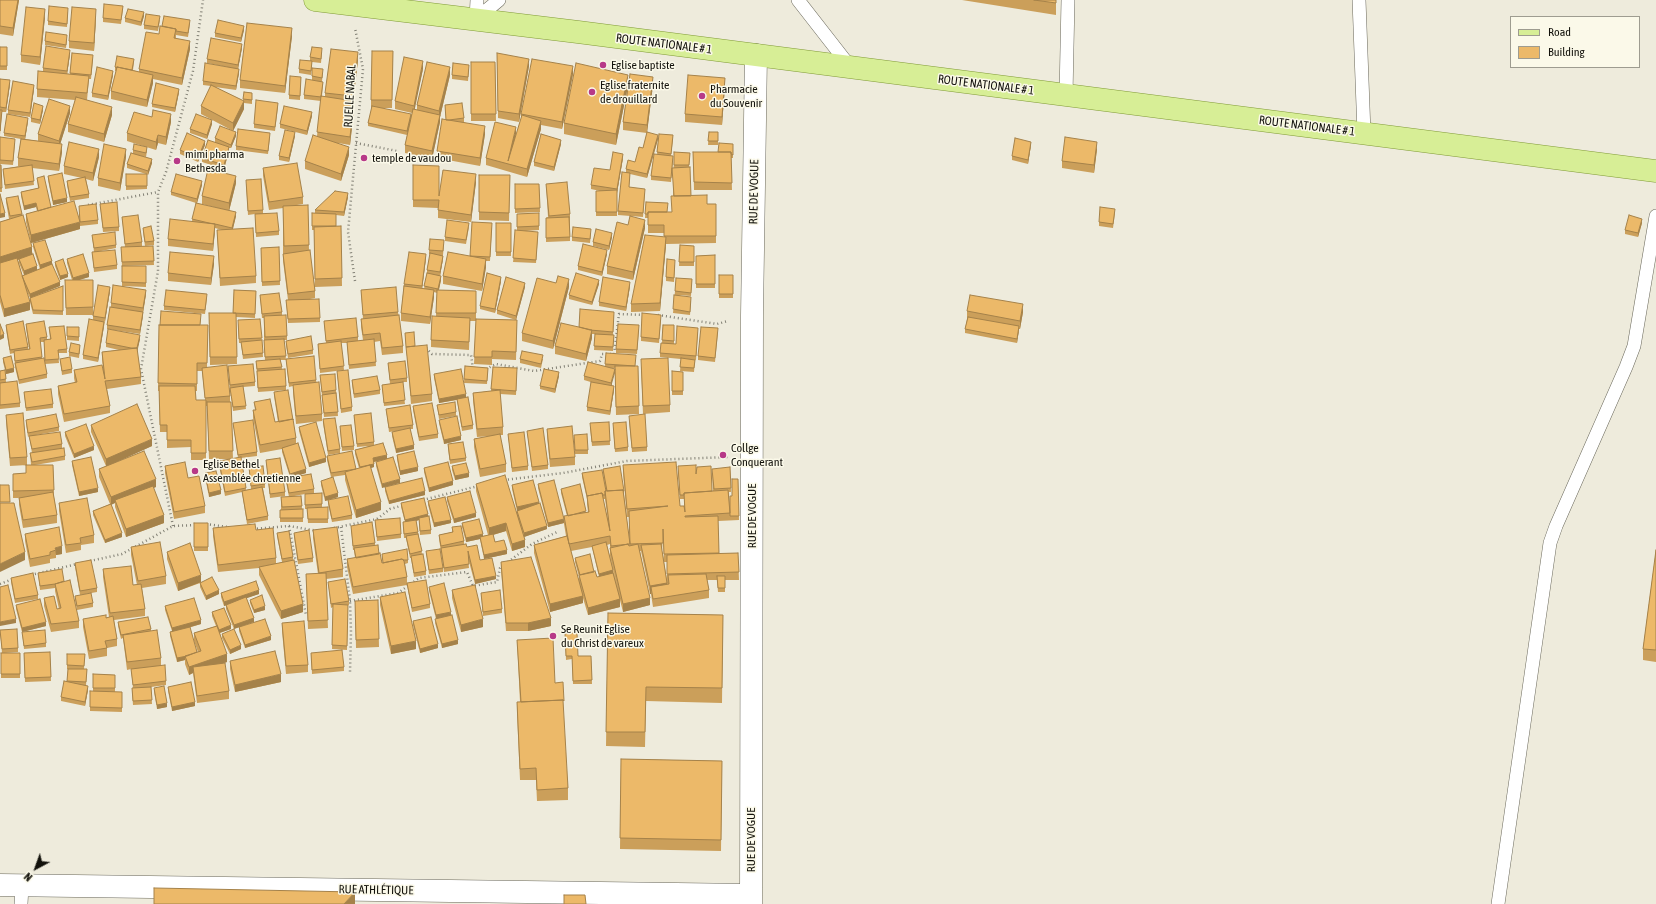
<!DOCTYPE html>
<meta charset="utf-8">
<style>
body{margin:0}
#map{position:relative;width:1656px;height:904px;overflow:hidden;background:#eeebdc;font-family:"Asap Condensed",sans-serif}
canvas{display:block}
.legend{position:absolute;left:1510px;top:16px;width:130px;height:52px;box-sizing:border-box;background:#fbf9e9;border:1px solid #9e9c90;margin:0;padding:5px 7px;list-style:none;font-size:12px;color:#12110b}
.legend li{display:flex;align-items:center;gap:8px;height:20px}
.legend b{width:20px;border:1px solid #9e9c90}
.north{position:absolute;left:16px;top:848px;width:40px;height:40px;-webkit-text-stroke:3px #fbf9e9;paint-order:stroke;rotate:221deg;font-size:11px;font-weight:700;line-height:16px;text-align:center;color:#12110b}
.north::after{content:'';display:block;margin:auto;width:14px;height:18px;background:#12110b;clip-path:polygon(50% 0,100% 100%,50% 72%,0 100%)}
</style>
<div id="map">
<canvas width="1656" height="904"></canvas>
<ul class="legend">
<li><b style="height:5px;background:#d7ee96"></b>Road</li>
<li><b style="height:11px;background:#ecb969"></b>Building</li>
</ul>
<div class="north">N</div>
</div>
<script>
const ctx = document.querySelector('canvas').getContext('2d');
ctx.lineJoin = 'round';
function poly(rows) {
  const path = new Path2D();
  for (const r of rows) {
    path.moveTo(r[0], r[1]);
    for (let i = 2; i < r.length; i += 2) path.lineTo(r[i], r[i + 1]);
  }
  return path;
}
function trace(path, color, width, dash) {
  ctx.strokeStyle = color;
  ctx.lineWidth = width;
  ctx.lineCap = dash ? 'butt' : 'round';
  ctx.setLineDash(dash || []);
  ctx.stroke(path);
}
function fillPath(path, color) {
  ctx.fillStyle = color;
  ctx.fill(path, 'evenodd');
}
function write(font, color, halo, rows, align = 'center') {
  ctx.font = font + ' "Asap Condensed",sans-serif';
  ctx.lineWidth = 3;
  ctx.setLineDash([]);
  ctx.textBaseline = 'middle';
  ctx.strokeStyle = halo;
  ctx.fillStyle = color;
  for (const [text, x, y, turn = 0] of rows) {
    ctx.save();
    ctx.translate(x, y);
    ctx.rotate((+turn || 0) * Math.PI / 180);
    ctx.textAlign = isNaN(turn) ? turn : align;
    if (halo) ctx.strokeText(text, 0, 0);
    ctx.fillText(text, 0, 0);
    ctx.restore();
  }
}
const lane = poly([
 [798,0,851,68],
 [1359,0,1364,133],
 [476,19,499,0],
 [476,19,477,0],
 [1066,95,1068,0],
 [21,904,22,886],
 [1498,904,1550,543,1556,526,1626,367,1634,346,1656,216]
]);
const street = poly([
 [0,885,751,895],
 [751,904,752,315,756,55]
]);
const primary = poly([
 [315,0,578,32,1656,171]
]);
trace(lane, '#6a685b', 14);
trace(street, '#6a685b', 23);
trace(primary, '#819a38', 23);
trace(poly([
 [356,143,397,151],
 [88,205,158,192],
 [355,281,348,232,363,69,355,28],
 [658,315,717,324,728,321],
 [426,348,432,354,471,355,473,369],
 [486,369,496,364,534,371,600,361,602,354,614,354,619,314,645,315],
 [504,480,563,473,627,461,728,457],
 [423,500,478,486],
 [206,524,228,527],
 [173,526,141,369,158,271,158,192,166,172,193,71,203,0],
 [289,526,306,615],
 [341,527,350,601,351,632,350,672],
 [334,528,377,519,390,509,404,505],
 [253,529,289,526,318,531],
 [90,561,122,554,173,526,197,525],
 [508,562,532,544,557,532],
 [31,575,77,564],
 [0,584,13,579],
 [350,601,398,593,419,578,467,572,473,586,497,582,500,568,502,566]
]), '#828075', 2.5, [1, 3]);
trace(lane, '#fff', 13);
trace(street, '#fff', 22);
trace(primary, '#d7ee96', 22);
fillPath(poly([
 [0,0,19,0,13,36,0,34],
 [962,0,1056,0,1056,15],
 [123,9,121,24,103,22,103,18],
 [68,12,67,27,48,25,48,21],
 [144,16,141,26,125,22,125,18],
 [45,17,40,65,21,62,21,55],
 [96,17,94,51,69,48,69,41],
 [160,20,158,31,144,29,144,25],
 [190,24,188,37,176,35,176,39,190,49,182,85,153,79,153,83,147,107,111,99,111,91,116,71,115,71,115,67,134,62,133,70,139,72,139,69,159,34,162,26],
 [244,30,241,42,215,37,215,33],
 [292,36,285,93,240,88,240,80],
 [67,39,66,48,45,45,45,41],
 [0,47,7,47,7,70,0,70],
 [242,48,238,69,239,73,236,90,215,87,243,101,244,92,252,93,252,104,244,103,244,109,233,131,201,114,201,106,211,86,203,85,203,81,227,67,207,63,207,59],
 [393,51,392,108,382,108,411,118,407,135,368,126,368,123,372,108,371,108,371,100],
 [322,52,321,63,312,62,311,75,299,73,299,69,310,61,310,57],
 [72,53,93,59,91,79,89,79,87,100,112,115,104,142,68,132,68,124,75,100,37,97,37,89,43,72,43,68,70,54,67,74,70,74],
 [497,53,529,66,519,122,498,118],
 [358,60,353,101,354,109,350,145,338,143,349,155,341,181,305,169,305,161,317,136,321,101,304,99,304,95,312,80,312,68,323,73,322,81,323,85,322,96,325,97,325,93],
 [471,62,495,62,496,121,471,121],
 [423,69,414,109,417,110,417,105,450,75,440,117,440,122,432,159,405,153,405,145,412,113,395,109,395,101],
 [469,69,468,81,452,79,452,75],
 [573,74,562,129,541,125,541,129,527,177,486,165,486,158,516,134,515,140,521,119,521,114],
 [113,75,108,100,92,97,92,93],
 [301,77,300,100,289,99,289,95],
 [0,79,10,84,6,112,2,112,0,135],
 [653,85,647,132,658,139,647,178,630,174,629,187,645,193,643,217,618,215,618,211,626,173,626,169,635,162,643,148,647,133,623,130,623,122,628,86,616,145,564,134,564,123,628,86],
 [725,86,722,125,685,122,685,114],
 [34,89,30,117,8,114,8,110],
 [179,92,175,112,152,107,152,104],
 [445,105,464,118,464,122,485,134,480,166,437,158,437,151,446,120],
 [278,107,275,131,254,128,254,124],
 [43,110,40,124,31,122,31,118],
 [70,113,60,144,62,152,59,171,32,168,34,185,5,189,3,169,21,166,18,166,18,158,21,139,4,136,4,133,28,121,25,139,38,141,38,134],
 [312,116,307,135,280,128,280,124],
 [152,117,171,122,166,145,158,143,156,150,127,141,127,133],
 [212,124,207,139,190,133,190,129],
 [709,132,718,132,718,145,708,145],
 [659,134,673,139,671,156,673,160,671,182,651,180,651,176,657,155],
 [236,136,231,148,229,148,229,151,224,169,202,162,202,158,215,142,215,138],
 [295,136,289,162,279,160,279,156],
 [0,137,15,143,13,165,0,164],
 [270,137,268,154,236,150,236,146],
 [561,144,554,171,534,166,534,162],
 [733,144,733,158,731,158,732,190,694,190,693,152,718,152],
 [205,145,198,162,180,154,180,150],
 [1031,145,1028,164,1012,160,1012,156],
 [1097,149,1094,173,1062,168,1062,161],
 [133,150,147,151,146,157,140,156,152,163,148,175,147,174,147,189,126,190,126,174,146,174,127,168,127,164,133,154],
 [674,152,690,153,689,167,691,196,707,204,716,204,716,243,666,244,660,311,631,312,631,304,664,237,664,233,648,233,648,218,645,218,646,202,667,212,672,212,673,196],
 [99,157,93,181,86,179,89,194,89,198,70,201,67,185,67,181,82,178,64,174,64,166],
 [126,157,120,191,98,186,98,178],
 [623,158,617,193,617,216,596,216,596,191,600,191,591,189,591,185,610,170],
 [0,165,1,165,2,192,0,192],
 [413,165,439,195,476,182,471,222,438,218,438,208,413,207],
 [263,168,303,197,303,204,297,205,308,205,309,251,315,287,314,230,312,230,312,213,315,213,315,210,348,197,344,216,336,215,336,226,341,226,342,286,315,287,315,298,310,299,320,318,320,322,288,323,286,300,288,300,283,261,283,208,269,210,263,176],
 [479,175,510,175,509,221,479,220],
 [48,176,67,202,53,205,48,180],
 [37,178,51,207,80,229,31,243,26,222,26,214,37,211,36,207,24,210,21,196,21,192,38,188],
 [236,183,229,211,202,204,202,196],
 [246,183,263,210,263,214,279,231,279,235,256,237,255,214,248,215],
 [515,184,539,184,540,212,515,213],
 [546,184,570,214,570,241,546,242,546,218,548,217],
 [202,185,197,203,236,216,233,229,256,276,256,283,220,286,217,230,222,230,215,228,213,251,168,246,168,239,192,221,196,203,171,195,171,192],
 [6,198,22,214,37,270,40,269,33,247,33,243,52,264,60,286,30,298,26,290,30,310,4,317,0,302,0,222,9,219,6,202],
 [19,259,19,263,24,275,22,276,18,260,21,259],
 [100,204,119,227,119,231,103,232],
 [79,206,98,220,98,224,80,226],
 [539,213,539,230,526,231,538,236,536,263,513,262,517,230,517,214],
 [1115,213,1113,228,1099,226,1099,222],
 [122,217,142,242,142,246,133,247,153,246,154,265,124,266,146,266,146,287,122,286,146,294,140,334,107,329,107,325,111,307,111,303,122,286,122,266,121,251,125,247],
 [496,223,511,223,511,256,496,256],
 [1642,223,1638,237,1625,234,1625,230],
 [628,225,645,228,633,280,607,274,607,266],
 [469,227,466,244,445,241,445,237],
 [492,227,490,261,486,261,486,267,482,291,443,284,443,276,470,256],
 [143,228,154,241,154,245,145,246,143,232],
 [591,233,590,243,572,241,572,237],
 [92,235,116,245,116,248,96,252,117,265,117,269,94,272,92,252,94,252],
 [612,237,609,250,593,246,593,242],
 [444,244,443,255,443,259,440,276,441,280,439,290,476,291,476,319,517,320,516,360,492,359,492,365,474,364,476,321,470,321,469,350,431,347,431,340,436,316,437,293,434,292,434,297,430,324,401,321,401,313,404,284,426,258,422,288,424,289,427,274,427,270,430,254,429,254,429,250],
 [680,245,694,246,694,266,679,266],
 [279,247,280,285,262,286,261,248],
 [607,254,602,276,578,270,578,266],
 [715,255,715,288,696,288,696,256],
 [67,259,89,277,78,280,93,280,93,315,66,315,65,280,72,280,67,263],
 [55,262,68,277,60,280,55,266],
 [214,264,211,285,168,281,168,273],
 [675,264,674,282,666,281,666,277],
 [719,275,733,275,733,298,719,298],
 [692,279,691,296,679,295,691,301,690,315,673,313,675,291],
 [501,281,495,313,480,309,480,306],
 [599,284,592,305,569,299,569,295],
 [63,286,63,315,33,314,30,302,30,298],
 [630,286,626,311,599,306,599,302],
 [525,287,516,320,497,314,497,310],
 [569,287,553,349,522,341,522,333],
 [234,290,256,291,255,318,236,317,237,364,210,365,209,313,233,313],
 [361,290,398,312,403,346,403,353,382,355,380,341,374,342,376,366,349,369,347,343,341,343,344,370,320,373,318,344,326,343,324,321,358,337,358,341,363,340,361,327,361,319,363,319],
 [110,291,98,362,83,359,83,355,93,320,93,316],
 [260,295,282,312,282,315,287,336,287,340,284,340,286,360,280,360,282,369,286,386,286,390,258,392,256,361,265,360,264,344,264,318,262,318],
 [207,298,205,314,164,310,164,306],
 [967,311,1023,312,1020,329,1019,329,1017,343,965,333,965,329,967,319],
 [614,315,613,335,614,335,613,351,594,350,595,334,592,334,592,338,586,361,555,354,555,346,579,327],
 [201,318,200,325,208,325,207,367,230,396,230,402,231,402,233,459,209,459,207,406,206,406,206,460,191,460,191,447,167,448,167,432,160,432,159,391,158,391,159,325],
 [197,371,202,371,205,400,196,400,195,391,197,391],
 [260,319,263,357,243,359,241,343,239,343,238,324],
 [661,319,659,343,641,341,641,337],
 [26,324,47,337,47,340,50,339,49,327,67,349,67,353,58,353,59,363,45,364,44,342,40,342,42,358,47,374,47,378,19,384,15,367,14,353,10,354,6,329,6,325,28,347,28,349,29,349,26,328],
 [663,325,674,325,674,344,676,344,698,332,696,360,695,360,694,372,680,371,681,359,660,357,660,353,662,343],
 [67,327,79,327,79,341,67,340],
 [639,329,637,354,616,353,616,349],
 [718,332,715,362,698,360,698,356],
 [405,333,415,346,432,394,432,401,411,404],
 [140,339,137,350,141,377,141,384,107,389,110,406,110,413,64,422,58,394,58,386,75,383,74,378,74,370,103,369,102,359,102,352,119,350,106,347,106,343],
 [286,341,313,350,313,354,288,358,286,345],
 [80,349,79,358,69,356,69,352],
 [606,353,635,366,638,366,639,414,616,415,615,368,611,368,612,386,614,390,610,415,587,411,587,407,594,383,584,380,584,376,605,366],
 [3,358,14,372,6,374,5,370,6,382,20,403,20,407,0,409,0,371,5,370,3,362],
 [60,359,72,369,72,373,62,375],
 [286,359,316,380,322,414,322,421,296,424,293,393,293,386,289,387],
 [520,359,543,359,541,368,520,363],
 [388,363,407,378,407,382,402,382,405,404,384,406,382,385,390,384],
 [228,366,255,382,255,386,243,387,246,409,233,411,230,388],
 [465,366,488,368,487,384,464,383],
 [641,366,670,405,670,412,643,414],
 [493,367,517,372,516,395,500,394,503,427,503,435,500,435,506,464,506,472,480,477,474,447,474,439,491,436,477,437,473,401,473,393,491,391],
 [337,371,352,407,352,411,341,413],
 [672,371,683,372,683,395,672,395],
 [434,374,466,397,473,425,473,429,462,431,457,400,439,403,434,378],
 [320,375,336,390,338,416,324,417],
 [559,376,555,393,540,389,540,386],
 [352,380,380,390,380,394,354,398,352,384],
 [24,392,53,404,53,408,26,411],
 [274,392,293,421,296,438,296,443,306,473,292,477,314,489,314,493,322,493,322,507,328,507,328,523,308,523,307,509,305,509,305,494,289,497,301,496,302,509,303,509,303,522,280,522,280,510,281,510,281,497,289,497,286,482,286,478,290,477,282,452,282,449,260,453,253,418,253,410,255,410,254,402,275,422,278,422,274,396],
 [437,405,456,412,456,416,439,419],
 [413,406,438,434,438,438,419,441,413,410],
 [386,409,413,425,413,429,410,429,414,449,396,453,392,436,392,432,397,431,389,432],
 [6,415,27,457,27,465,10,466,6,422],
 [354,415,374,442,374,445,387,459,374,462,374,467,371,468,381,510,356,518,345,480,345,475,331,477,327,460,327,456,356,469,359,468,355,454,355,450,369,446,357,447],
 [323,419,340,449,340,453,328,455,323,423],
 [26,420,59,427,59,431,36,435,62,444,62,448,65,456,65,460,35,465,53,465,54,497,57,515,57,523,23,528,19,505,19,498,13,498,13,474,26,473,26,465,31,465,30,453,32,453,29,436,28,437,26,424],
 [439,420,461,440,444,444,439,423],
 [629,420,647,447,647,451,632,452],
 [609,422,610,445,592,446,590,427],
 [233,423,257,452,257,456,241,458,246,490,251,489,249,467,265,484,265,488,263,488,268,516,268,520,247,524,242,492,225,496,219,465,219,461,238,458],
 [91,425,152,446,114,463,156,487,153,488,164,523,126,537,115,507,115,503,111,504,122,537,105,543,93,515,93,511,110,504,99,477,99,469,106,466,91,432],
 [340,426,354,446,354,450,342,451],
 [299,427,326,462,309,467,299,431],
 [613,427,628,447,628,451,615,452],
 [547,429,575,457,575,465,550,467,547,436],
 [527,431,548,465,548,469,532,471],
 [65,432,94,450,74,458,65,436],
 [508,434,528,466,528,470,512,472],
 [574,435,588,450,588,454,575,454],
 [448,444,466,458,466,461,450,464,448,448],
 [397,455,418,471,400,475,397,459],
 [393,457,382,488,376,466,376,462],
 [266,460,285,492,285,496,270,498],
 [72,461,98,492,79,496,72,465],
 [623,465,680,506,684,508,684,499,680,499,678,470,696,474,712,491,713,491,712,473,730,467,731,492,729,492,730,508,732,496,738,479,739,520,718,521,719,554,738,553,739,580,725,580,725,592,718,592,717,580,707,580,709,590,709,598,653,607,651,594,650,594,641,551,640,551,650,605,623,612,620,600,620,607,588,615,583,598,583,603,550,612,534,553,534,545,566,536,564,524,564,516,567,516,561,493,561,489,586,512,588,512,587,504,587,499,582,477,582,473,606,491,603,473,603,469,624,491,624,494,630,546,629,517,627,517,623,473],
 [603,499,605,499,608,520],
 [663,537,664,560,662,551],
 [610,544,610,556,619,593,607,545],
 [592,547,599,577,597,577,594,572,575,558,575,562,579,577,579,582,571,551],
 [664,562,667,562,667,580],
 [165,466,188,478,205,506,205,513,174,519,165,473],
 [452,466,469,477,455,480,452,470],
 [424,468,453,485,429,492,424,472],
 [205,473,221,494,209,497,205,477],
 [321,481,338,497,325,501,321,485],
 [476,484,517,513,517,511,512,489,512,485,539,504,547,529,524,537,525,547,512,551,506,531,493,535,495,542,507,554,484,559,480,539,466,542,462,527,462,523,483,536,488,535,476,491],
 [538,484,564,523,548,527,538,488],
 [385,487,425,495,389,504,385,491],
 [447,497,476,517,454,523,447,501],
 [328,500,352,515,352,519,332,522,328,504],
 [428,501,451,523,434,527,428,505],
 [59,503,94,535,94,543,81,545,81,550,66,553,59,511],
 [401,503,428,516,431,530,431,534,420,535,419,520,416,521,422,554,426,571,426,575,414,577,411,558,410,558,406,538,404,538,403,522,405,522,401,507],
 [375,520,401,534,401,538,377,541],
 [194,523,208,523,208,551,194,551],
 [351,526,375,543,375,546,379,554,382,563,383,563,382,554,408,560,408,563,405,564,407,577,407,583,430,604,430,608,412,612,407,585,353,594,347,567,347,559,355,558,354,550,353,550],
 [452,527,464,541,464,544,480,560,496,579,475,584,468,558,469,568,444,572,439,539,439,535,452,532],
 [213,528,256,530,276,558,276,564,282,562,277,536,277,533,293,557,293,560,303,612,281,619,259,575,259,568,218,572,213,536],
 [313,530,343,569,343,577,326,579,328,628,308,629,306,574,318,574,313,538],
 [294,533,313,558,313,562,298,564,294,537],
 [25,534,62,554,56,555,56,558,50,559,50,563,30,567,25,541],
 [131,547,166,576,166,584,142,588,145,609,145,616,114,620,117,639,117,646,107,648,107,656,89,659,83,627,83,619,109,617,103,577,103,569,133,585,137,585,131,555],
 [1656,550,1656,662,1643,660,1643,649],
 [426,551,443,568,443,572,429,574],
 [167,552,201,582,219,594,206,600,200,587,200,583,178,591,167,559],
 [501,562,551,626,528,631,506,631,501,570],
 [75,563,97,588,97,592,80,595,75,567],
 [38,573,64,581,79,621,79,628,51,632,44,606,44,598,57,609,59,609,55,591,55,588,40,590],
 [11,578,38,595,38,599,15,603,11,582],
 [328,582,349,601,349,605,348,605,347,650,332,649,333,607,331,608],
 [429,587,451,615,458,644,442,648,435,623,436,619,429,591],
 [452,590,483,627,461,632,452,598],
 [221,593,259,594,246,598,254,622,242,626,271,640,245,648,239,631,239,627,234,629,226,609,226,605,231,603,224,606,221,597],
 [481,593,502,609,502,613,483,616],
 [75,596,93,603,93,607,77,610,75,600],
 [380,597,416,649,391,654,380,605],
 [250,600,265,610,254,613,250,603],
 [378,600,379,647,356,648,355,601],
 [16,605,46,626,22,632,16,609],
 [165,606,201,624,188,628,197,652,198,652,194,641,194,633,216,626,212,616,212,612,231,629,220,633,227,662,223,663,229,691,229,699,197,703,193,673,189,675,185,664,185,660,177,662,170,636,170,632,172,631,165,610],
 [608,613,723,615,722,703,646,701,645,747,606,746],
 [413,621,438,648,420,653,413,625],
 [118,622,151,629,151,631,161,658,161,665,166,681,166,685,151,687,152,704,133,705,132,692,133,688,131,669,127,670,123,638,121,639,118,626],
 [282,623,308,665,308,672,286,674,282,631],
 [0,630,18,648,18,652,5,653,20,653,20,678,1,678,1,653,2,653],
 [22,632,46,643,46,647,24,649],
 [565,633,578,656,591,656,592,684,573,684,572,659,566,660],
 [222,634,241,649,230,654,222,638],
 [517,640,555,683,568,788,568,800,537,801,536,780,520,780,517,713,517,702,520,702],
 [50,652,51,681,25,682,24,653],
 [311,653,344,667,344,671,312,674],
 [67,654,85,654,84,669,87,669,86,686,88,690,85,706,61,701,61,697,67,682,68,669,67,669],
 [230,661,281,682,235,692,230,669],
 [93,674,115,675,115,692,122,692,122,712,90,711,90,707,93,691],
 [168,687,195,706,172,711,168,691],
 [154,688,167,707,157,709,154,692],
 [621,759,722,761,721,851,620,849]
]), '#cb9f5a');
fillPath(poly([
 [18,0,19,0,13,36,13,28],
 [45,9,45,17,40,65,40,57],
 [96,9,96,17,94,51,94,43],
 [144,12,144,16,141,26,141,22],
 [244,26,244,30,241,42,241,38],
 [292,28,292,36,285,93,285,86],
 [190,41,190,49,182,85,182,78],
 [242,44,242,48,238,69,238,65],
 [70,50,70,54,67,75,67,71],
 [358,52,358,60,353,104,353,96],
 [529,59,529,66,519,122,519,114],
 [423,61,423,69,414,113,414,106],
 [573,66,573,74,562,129,562,122],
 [450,67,450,75,440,117,440,122,432,159,432,151,439,116,439,111],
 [239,69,239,73,236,90,236,86],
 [113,71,113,75,108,100,108,96],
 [153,75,153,83,147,107,147,100],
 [628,75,628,86,616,145,616,134],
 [653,77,653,85,647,133,647,125],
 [725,78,725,86,722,125,722,117],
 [10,80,10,84,6,112,6,108],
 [34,85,34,89,30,117,30,113],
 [179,89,179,92,175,112,175,108],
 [244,101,244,109,233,131,233,123],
 [354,101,354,109,350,145,350,137],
 [43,106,43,110,40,124,40,120],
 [70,106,70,113,59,148,59,141],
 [112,107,112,115,104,142,104,134],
 [312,112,312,116,307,135,307,131],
 [171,114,171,122,166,145,166,137],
 [411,114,411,118,407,135,407,131],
 [28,118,28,121,25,140,25,136],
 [212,120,212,124,207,139,207,135],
 [541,121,541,129,527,177,527,169],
 [485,126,485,134,480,166,480,158],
 [516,127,516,134,509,164,508,161],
 [236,132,236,136,231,148,231,145],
 [295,132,295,136,289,162,289,158],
 [158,135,158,143,156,150,156,142],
 [658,135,658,139,647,178,647,174],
 [561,140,561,144,554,171,554,167],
 [205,141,205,145,198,162,198,158],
 [1031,142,1031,145,1028,164,1028,160],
 [1097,142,1097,149,1094,173,1094,165],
 [62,144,62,152,59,171,59,164],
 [229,147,229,151,224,169,224,165],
 [349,147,349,155,341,181,341,174],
 [99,149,99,157,93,181,93,173],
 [126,149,126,157,120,191,120,183],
 [623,154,623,158,617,193,617,189],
 [152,159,152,163,148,175,148,171],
 [476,174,476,182,471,222,471,215],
 [236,176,236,183,229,211,229,203],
 [202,181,202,185,197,203,197,199],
 [348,193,348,197,344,216,344,212],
 [67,198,67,202,53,205,53,201],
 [36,203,36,207,24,210,24,206],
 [236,212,236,216,232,232,232,228],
 [5,213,5,217,0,218,0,214],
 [1642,219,1642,223,1638,237,1638,233],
 [645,220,645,228,633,280,633,272],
 [80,222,80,229,31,243,31,235],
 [215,224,215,231,213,251,213,244],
 [612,233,612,237,609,250,609,246],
 [666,237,666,245,660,311,660,303],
 [32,247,32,255,0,265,0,257],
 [607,250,607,254,602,276,602,272],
 [426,254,426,258,422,290,422,286],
 [214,256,214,264,211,285,211,278],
 [443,256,443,259,440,276,440,272],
 [486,259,486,267,482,291,482,284],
 [52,261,52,265,40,269,40,265],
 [37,266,37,270,24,275,24,271],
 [89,273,89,277,73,282,73,278],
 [68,274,68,277,60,280,60,276],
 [441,276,441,280,438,293,438,289],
 [501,277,501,281,495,313,495,309],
 [569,279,569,287,553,349,553,341],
 [599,280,599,284,592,305,592,302],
 [60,282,60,286,30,298,30,294],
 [630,282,630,286,626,311,626,307],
 [525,283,525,287,516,320,516,316],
 [110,287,110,291,105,322,105,318],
 [146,290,146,294,143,312,143,308],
 [434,290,434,297,430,324,430,317],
 [30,302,30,310,4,317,4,309],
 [1023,304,1023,312,1020,329,1020,321],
 [143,312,143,316,140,334,140,330],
 [104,322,104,326,98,362,98,358],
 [1019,326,1019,330,1017,343,1017,339],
 [592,330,592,338,586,361,586,354],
 [4,334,4,338,0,340,0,336],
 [140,335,140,339,137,353,137,349],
 [14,368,14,372,6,374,6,370],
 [615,369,615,373,611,387,611,383],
 [559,372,559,376,555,393,555,389],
 [614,386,614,390,610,415,610,411],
 [466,394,466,398,439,403,439,399],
 [461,436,461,440,444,444,444,440],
 [152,439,152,446,106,467,106,459],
 [414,445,414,449,396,453,396,449],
 [94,446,94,450,74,458,74,454],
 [387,455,387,459,373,462,373,458],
 [326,458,326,462,309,467,309,463],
 [374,464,374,467,360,471,360,467],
 [418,467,418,471,400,475,400,471],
 [306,469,306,473,290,478,290,474],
 [469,473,469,477,455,480,455,476],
 [156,479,156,487,116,502,115,500,115,503,111,505,111,497],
 [400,479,400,483,382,488,382,484],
 [453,481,453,485,429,492,429,488],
 [98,488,98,492,79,496,79,492],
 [221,490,221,494,209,497,209,493],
 [425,491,425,495,389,504,389,501],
 [338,493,338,497,325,501,325,497],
 [381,502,381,510,356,518,356,510],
 [539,502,539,505,517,511,517,507],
 [476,513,476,517,454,523,454,519],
 [428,514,428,518,419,518,419,520,405,524,405,520],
 [164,515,164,523,126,537,126,529],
 [564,519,564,523,548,527,548,523],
 [451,520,451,523,434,527,434,523],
 [506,523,506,531,489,536,489,528],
 [547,526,547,529,524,537,524,533],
 [122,533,122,537,105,543,105,540],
 [483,534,483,538,480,537,480,539,466,542,466,538],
 [525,540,525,547,512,551,512,544],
 [62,546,62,554,56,555,55,548],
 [507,550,507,554,484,559,484,555],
 [25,552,25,560,0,572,0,564],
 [613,570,613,574,599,577,599,574],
 [201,575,201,582,178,591,178,583],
 [496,576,496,579,475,584,475,580],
 [667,583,667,590,651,587,651,594,650,594,650,586],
 [219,590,219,594,206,600,206,596],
 [259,590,259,594,224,606,224,602],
 [583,596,583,603,550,612,550,604],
 [650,598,650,605,623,612,623,604],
 [620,599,620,607,588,615,588,608],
 [303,604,303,612,281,619,281,611],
 [265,606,265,610,254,613,254,610],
 [451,612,451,616,436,619,436,615],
 [254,618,254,622,234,629,234,625],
 [551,618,551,626,528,631,528,623],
 [16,619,16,623,0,626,0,622],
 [483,619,483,627,461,632,461,625],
 [201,620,201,624,172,632,172,628],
 [46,622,46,626,22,632,22,628],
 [231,625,231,629,219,633,219,630],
 [271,636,271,640,245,648,245,645],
 [458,640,458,644,442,648,442,644],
 [416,641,416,649,391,654,391,646],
 [438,644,438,648,420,653,420,649],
 [241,645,241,649,230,654,230,650],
 [227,654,227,662,194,673,193,667,193,673,189,675,189,667],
 [185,656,185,660,177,662,177,658],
 [281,674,281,682,235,692,235,685],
 [88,686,88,690,85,706,85,702],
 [195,702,195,706,172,711,172,707],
 [167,703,167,707,157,709,157,705],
 [355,892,355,904,344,904]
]), '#a5824a');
const building = poly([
 [0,0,18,0,13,28,0,26,0,0],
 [1034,0,1056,0,1056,3,1034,0],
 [104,4,123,6,121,20,103,18,104,4],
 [49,6,68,8,67,24,48,21,49,6],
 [26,7,45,9,40,57,21,55,26,7],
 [72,7,96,9,94,43,69,41,72,7],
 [128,9,144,12,141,22,125,18,128,9],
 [146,14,160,16,158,27,144,25,146,14],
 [164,16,190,20,188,33,176,31,176,29,162,26,164,16],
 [218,20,244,26,241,38,215,33,218,20],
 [247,23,292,28,285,86,240,80,247,23],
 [160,26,176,29,174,38,190,41,182,78,139,69,146,32,159,34,160,26],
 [46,32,67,35,66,45,45,41,46,32],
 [211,38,242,44,238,65,207,59,211,38],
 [46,46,70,50,67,71,43,68,46,46],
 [0,47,7,47,7,66,0,66,0,47],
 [312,47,322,48,321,59,310,57,312,47],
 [331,49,358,52,353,96,325,93,331,49],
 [372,51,393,51,392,100,371,100,372,51],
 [72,53,93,55,91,75,70,73,72,53],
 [497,53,529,59,519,114,498,111,497,53],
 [117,56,134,59,132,70,117,67,117,68,115,67,117,56],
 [404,57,423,61,414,106,395,101,404,57],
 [532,59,573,66,562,122,521,114,532,59],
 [300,60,312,61,311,71,299,69,300,60],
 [427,62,450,67,439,111,417,105,427,62],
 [471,62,495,62,496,114,471,114,471,62],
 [205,63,239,69,236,86,203,81,205,63],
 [453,63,469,65,468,77,452,75,453,63],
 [576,63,628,75,616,134,564,123,576,63],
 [97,67,113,71,108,96,92,93,97,67],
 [117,67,153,75,147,100,111,91,117,67],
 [312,68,323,69,322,78,312,76,312,68],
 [38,71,89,76,87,93,37,89,38,71],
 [630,74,653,77,647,125,623,122,630,74],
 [688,75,725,78,722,117,685,114,688,75],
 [290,76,301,77,300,96,289,95,290,76],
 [0,79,10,80,6,108,0,107,0,79],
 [306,79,323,82,321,97,304,95,306,79],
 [13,81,34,85,30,113,8,110,13,81],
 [156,83,179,89,175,108,152,104,156,83],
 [211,85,244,101,233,123,201,106,211,85],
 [244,92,252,93,252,100,243,99,244,92],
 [321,96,354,101,350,137,317,132,321,96],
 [76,97,112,107,104,134,68,124,76,97],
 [49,99,70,106,59,141,38,134,49,99],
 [256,100,278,103,275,127,254,124,256,100],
 [34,103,43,106,40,120,31,118,34,103],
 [462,103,464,118,449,120,446,120,445,105,462,103],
 [284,106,312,112,307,131,280,124,284,106],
 [372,106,411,114,407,131,368,123,372,106],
 [413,109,440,115,432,151,405,145,413,109],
 [0,110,2,110,0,131,0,110],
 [153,110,171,114,166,137,158,135,156,142,127,133,134,112,152,117,153,110],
 [7,114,28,118,25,136,4,133,7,114],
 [196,114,212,120,207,135,190,129,196,114],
 [522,115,541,121,527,169,486,158,495,122,516,127,508,161,522,115],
 [442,119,485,126,480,158,437,151,442,119],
 [220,126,236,132,231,145,215,138,220,126],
 [238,129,270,133,268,151,236,146,238,129],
 [285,130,295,132,289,158,279,156,285,130],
 [647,132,658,135,647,174,626,169,628,160,635,162,639,147,643,148,647,132],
 [709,132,718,132,718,141,708,141,709,132],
 [187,133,205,141,198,158,180,150,187,133],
 [541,134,561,140,554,167,534,162,541,134],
 [659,134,673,135,671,154,657,152,659,134],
 [313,135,349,147,341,174,305,161,313,135],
 [0,137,15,139,13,161,0,160,0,137],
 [1065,137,1097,142,1094,165,1062,161,1065,137],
 [1015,138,1031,142,1028,160,1012,156,1015,138],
 [21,139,62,144,59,164,18,158,21,139],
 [208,140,229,147,224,165,202,158,208,140],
 [69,142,99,149,93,173,64,166,69,142],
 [719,143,733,144,733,155,731,154,731,152,718,152,719,143],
 [104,144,126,149,120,183,98,178,104,144],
 [134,144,147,147,146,153,133,150,134,144],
 [613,152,623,154,617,189,591,185,594,168,610,170,613,152],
 [674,152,690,153,689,165,674,165,674,152],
 [693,152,731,152,732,183,694,182,693,152],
 [131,153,152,159,148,171,127,164,131,153],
 [654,154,673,156,671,178,651,176,654,154],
 [297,163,303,197,269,202,263,168,297,163],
 [0,165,1,165,2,188,0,188,0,165],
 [32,165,34,181,5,185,3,169,32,165],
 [413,165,439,166,439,196,443,170,476,174,471,215,438,210,439,200,413,200,413,165],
 [690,167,691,196,674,196,672,168,690,167],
 [208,169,236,176,229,203,202,196,208,169],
 [622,172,630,173,629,187,645,189,643,213,618,211,622,172],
 [62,173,67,198,53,201,48,176,62,173],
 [126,174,147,174,147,186,126,186,126,174],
 [176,174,202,181,197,199,171,192,176,174],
 [479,175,510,175,509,213,479,212,479,175],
 [44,176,51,207,38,211,36,203,24,206,21,192,39,188,37,178,44,176],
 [85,177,89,194,70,197,67,181,85,177],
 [261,179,263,210,248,211,246,180,261,179],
 [567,182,570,214,549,216,546,184,567,182],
 [515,184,539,184,540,208,515,209,515,184],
 [617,190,617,212,596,212,596,191,617,190],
 [335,191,348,193,344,212,315,210,335,191],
 [0,194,5,213,0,214,0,194],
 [707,195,707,204,716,204,716,236,664,236,664,225,648,225,648,212,672,212,671,196,707,195],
 [18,196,22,214,10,216,6,198,18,196],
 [74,201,80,222,31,235,26,214,74,201],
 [117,202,119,227,103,228,100,204,117,202],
 [646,202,668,203,667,212,648,212,648,214,645,214,646,202],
 [196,203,236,212,232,228,215,224,209,223,192,219,196,203],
 [96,204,98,220,80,222,79,206,96,204],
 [308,205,309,245,284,246,283,206,308,205],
 [1100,207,1115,209,1113,224,1099,222,1100,207],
 [277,213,279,231,256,233,255,214,277,213],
 [312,213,336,214,336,226,312,226,312,213],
 [539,213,539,226,517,227,517,214,539,213],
 [23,215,32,247,0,257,0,222,23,215],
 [138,215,142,242,125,244,122,217,138,215],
 [1629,215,1642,219,1638,233,1625,230,1629,215],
 [630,216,645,220,633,272,607,266,617,222,628,225,630,216],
 [569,217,570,237,546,238,546,218,569,217],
 [170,219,215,224,213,244,168,239,170,219],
 [447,220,469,223,466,240,445,237,447,220],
 [472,222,492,223,490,257,470,256,472,222],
 [496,223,511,223,511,252,496,252,496,223],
 [151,226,154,241,145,242,143,228,151,226],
 [341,226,342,278,315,279,314,227,341,226],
 [573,227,591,229,590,239,572,237,573,227],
 [253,228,256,276,220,278,217,230,253,228],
 [596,229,612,233,609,246,593,242,596,229],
 [515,230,538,232,536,260,513,258,515,230],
 [115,232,116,245,94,248,92,235,115,232],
 [645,235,666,237,660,303,631,304,645,235],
 [430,239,444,240,443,251,429,250,430,239],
 [45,240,52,261,40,265,33,243,45,240],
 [583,244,607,250,602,272,578,266,583,244],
 [680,245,694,246,694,262,679,262,680,245],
 [153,246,154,261,122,262,121,247,153,246],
 [279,247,280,281,262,282,261,248,279,247],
 [115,250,117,265,94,268,92,252,115,250],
 [310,250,315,291,288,294,283,254,310,250],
 [170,252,214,256,211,278,168,273,170,252],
 [409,252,426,254,422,286,404,284,409,252],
 [448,252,486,259,482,284,443,276,448,252],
 [430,253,443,256,440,272,427,270,430,253],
 [33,254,37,266,24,271,19,259,33,254],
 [83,254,89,273,73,278,67,259,83,254],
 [715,255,715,284,696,284,696,256,715,255],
 [17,258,30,302,4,309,0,295,0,263,17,258],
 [63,259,68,274,60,276,55,262,63,259],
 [667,259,675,260,674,278,666,277,667,259],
 [52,264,60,282,30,294,22,276,52,264],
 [122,266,146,266,146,283,122,282,122,266],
 [427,273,441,276,438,289,424,286,427,273],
 [487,273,501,277,495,309,480,306,487,273],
 [576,273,599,280,592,302,569,295,576,273],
 [719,275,733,275,733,294,719,294,719,275],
 [558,276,569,279,553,341,522,333,537,278,556,283,558,276],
 [506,277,525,283,516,316,497,310,506,277],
 [603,277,630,282,626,307,599,302,603,277],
 [676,278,692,279,691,293,675,291,676,278],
 [65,280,93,280,93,307,66,308,65,280],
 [98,285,110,287,105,318,93,316,98,285],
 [113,285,146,290,143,308,111,303,113,285],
 [63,286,63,311,33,310,30,298,63,286],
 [404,286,434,290,430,317,401,313,404,286],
 [396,287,398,312,363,315,361,290,396,287],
 [166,290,207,294,205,310,164,306,166,290],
 [234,290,256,291,255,314,233,313,234,290],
 [437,290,476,291,476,313,436,313,437,290],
 [279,293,282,312,262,314,260,295,279,293],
 [674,295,691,297,690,312,673,309,674,295],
 [970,295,1023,304,1020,321,967,311,970,295],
 [319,299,320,318,288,319,286,300,319,299],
 [110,307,143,312,140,330,107,325,110,307],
 [580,309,614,312,613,332,590,330,579,327,580,309],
 [161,311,201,314,200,325,160,325,161,311],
 [209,313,236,313,237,357,210,357,209,313],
 [642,313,661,315,659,339,641,337,642,313],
 [286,315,287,336,265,337,264,316,286,315],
 [399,315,403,346,382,348,380,333,363,335,361,319,399,315],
 [432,316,470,318,469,342,431,340,432,316],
 [968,317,1019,326,1017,339,965,329,968,317],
 [356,318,358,337,326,341,324,321,356,318],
 [89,319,104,322,98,358,83,355,89,319],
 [260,319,262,338,239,339,238,320,260,319],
 [476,319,517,320,516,352,492,351,492,357,474,357,476,319],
 [23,321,28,347,10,350,6,325,23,321],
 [44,321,47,337,40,338,42,357,15,361,14,351,30,349,26,324,44,321],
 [561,323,592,330,586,354,555,346,561,323],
 [0,324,4,334,0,336,0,324],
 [618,324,639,325,637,350,616,349,618,324],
 [159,325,208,325,207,363,197,363,197,384,158,383,159,325],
 [663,325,674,325,674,341,662,340,663,325],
 [64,326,67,349,58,350,59,359,45,360,44,340,51,339,49,327,64,326],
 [677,326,698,328,696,356,660,353,661,343,676,344,677,326],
 [67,327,79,327,79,337,67,336,67,327],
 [701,327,718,328,715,358,698,356,701,327],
 [108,329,140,335,137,348,131,348,106,343,108,329],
 [414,332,415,346,406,347,405,333,414,332],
 [595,334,614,335,613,347,594,346,595,334],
 [311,336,313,350,288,354,286,341,311,336],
 [284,339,286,356,265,357,264,340,284,339],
 [374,339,376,362,349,365,347,342,374,339],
 [262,340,263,353,243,355,241,342,262,340],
 [341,341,344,366,320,369,318,344,341,341],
 [71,343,80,345,79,354,69,352,71,343],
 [427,345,432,394,411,396,406,347,427,345],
 [137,348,141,377,105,381,110,406,64,414,58,386,77,382,74,370,102,365,105,379,102,352,137,348],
 [522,351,543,355,541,364,520,359,522,351],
 [606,353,636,355,635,366,605,364,606,353],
 [11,356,14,368,6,370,3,358,11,356],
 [314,356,316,380,289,383,286,359,314,356],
 [70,357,72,369,62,371,60,359,70,357],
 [44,358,47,374,19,380,15,363,44,358],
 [668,358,670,405,643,406,641,359,668,358],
 [681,358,695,360,694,368,680,367,681,358],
 [280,359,282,367,257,369,256,361,280,359],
 [405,361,407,378,390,380,388,363,405,361],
 [588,362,615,369,611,383,584,376,588,362],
 [253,364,255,382,230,385,228,366,253,364],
 [227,365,230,396,205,398,202,368,227,365],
 [465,366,488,368,487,381,464,379,465,366],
 [615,366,638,366,639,406,616,407,615,366],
 [493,367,517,368,516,391,491,389,493,367],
 [285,369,286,386,258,388,257,371,285,369],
 [461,369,466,394,439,399,434,374,461,369],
 [544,369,559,372,555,389,540,386,544,369],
 [5,370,6,379,0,380,0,371,5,370],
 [348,370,352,407,341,409,337,371,348,370],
 [672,371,683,372,683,391,672,391,672,371],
 [335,374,336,390,322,392,320,375,335,374],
 [377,376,380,390,354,394,352,380,377,376],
 [17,381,20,403,0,405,0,383,17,381],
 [319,382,322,414,296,416,293,385,319,382],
 [403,382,405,400,384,403,382,385,403,382],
 [591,382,614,386,610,411,587,407,591,382],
 [159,386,195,386,196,400,206,400,206,453,191,453,191,440,167,440,167,425,160,425,159,386],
 [243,386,246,406,233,407,230,388,243,386],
 [51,389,53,404,26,408,24,392,51,389],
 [288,390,293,420,293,419,279,422,274,392,288,390],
 [500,390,503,427,477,429,473,393,500,390],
 [336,393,338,412,324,413,322,395,336,393],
 [468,397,473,425,462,427,457,399,468,397],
 [270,399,275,422,293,419,296,438,260,445,253,410,256,410,254,402,270,399],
 [207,402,231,402,233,451,209,451,207,402],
 [455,402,456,412,439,415,437,405,455,402],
 [432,403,438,434,419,437,413,406,432,403],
 [137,404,152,439,106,459,91,425,137,404],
 [410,405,413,425,389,428,386,409,410,405],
 [23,413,27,457,10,458,6,415,23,413],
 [371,413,374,442,357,444,354,415,371,413],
 [56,414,59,427,28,433,26,420,56,414],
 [645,414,647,447,632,448,629,416,645,414],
 [457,416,461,436,444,440,439,420,457,416],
 [335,418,340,449,328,451,323,419,335,418],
 [253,420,257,452,238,455,233,423,253,420],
 [316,422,326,458,309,463,299,427,316,422],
 [609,422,610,441,592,442,590,423,609,422],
 [626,422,628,447,615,449,613,423,626,422],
 [86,424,94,446,74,454,65,432,86,424],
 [351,425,354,446,342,447,340,426,351,425],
 [572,426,575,457,550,459,547,429,572,426],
 [410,428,414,445,396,449,392,432,410,428],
 [543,428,548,465,532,467,527,431,543,428],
 [60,432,62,444,32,449,29,436,60,432],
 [524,432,528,466,512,468,508,434,524,432],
 [500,434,506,464,480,469,474,439,500,434],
 [587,434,588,450,575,450,574,435,587,434],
 [463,442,466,458,450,460,448,444,463,442],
 [298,443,306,469,290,474,282,448,298,443],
 [383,443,387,455,373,458,374,464,360,467,355,450,383,443],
 [64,448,65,456,32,462,30,453,64,448],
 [144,451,156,479,111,497,99,469,144,451],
 [352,451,356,469,331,473,327,456,352,451],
 [414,451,418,467,400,471,397,455,414,451],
 [91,457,98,488,79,492,72,461,91,457],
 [241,457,246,488,225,492,219,461,241,457],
 [393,457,400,479,382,484,376,462,393,457],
 [280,458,285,492,270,494,266,460,280,458],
 [185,462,188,478,199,476,205,506,174,512,165,466,185,462],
 [448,462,453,481,429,488,424,468,448,462],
 [676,462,680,506,684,506,685,512,684,493,728,490,730,513,685,516,685,517,718,516,719,553,664,554,663,529,663,543,630,544,629,511,668,506,627,509,623,465,676,462],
 [466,463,469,473,455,476,452,466,466,463],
 [26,465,53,465,54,490,13,491,13,474,26,473,26,465],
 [370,465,381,502,356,510,345,472,370,465],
 [696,465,696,474,697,467,711,466,712,491,684,493,684,495,680,495,678,466,696,465],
 [263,466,265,484,251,486,249,467,263,466],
 [620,466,624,491,623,491,623,490,607,491,603,469,620,466],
 [730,467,731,488,714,489,712,469,730,467],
 [602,470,606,491,605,491,605,495,603,495,602,493,587,496,582,473,602,470],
 [216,471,221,490,209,493,205,473,216,471],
 [311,474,314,489,289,493,286,478,311,474],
 [505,475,525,540,512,544,506,523,489,528,476,484,505,475],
 [333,477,338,493,325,497,321,481,333,477],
 [422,478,425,491,389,501,385,487,422,478],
 [732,479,738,479,739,516,730,516,730,496,732,496,732,479],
 [533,480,539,502,517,507,512,485,533,480],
 [554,480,564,519,548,523,538,484,554,480],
 [580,484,586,511,568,516,561,489,580,484],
 [0,485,9,485,10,502,0,502,0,485],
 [153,486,164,515,126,529,115,500,153,486],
 [262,487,268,516,247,520,242,491,262,487],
 [623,490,630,544,611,546,610,536,569,544,564,516,589,512,587,496,602,493,610,531,605,491,623,490],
 [470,491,476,513,454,519,447,497,470,491],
 [53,492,57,515,23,520,19,498,53,492],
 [322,493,322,504,305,505,305,494,322,493],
 [301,496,302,506,282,507,281,497,301,496],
 [348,496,352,515,332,519,328,500,348,496],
 [445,497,451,520,434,523,428,501,445,497],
 [87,498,94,535,80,538,81,543,66,545,59,503,87,498],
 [424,498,428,514,405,520,401,503,424,498],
 [0,503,14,503,25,552,0,564,0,503],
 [540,503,547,526,524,533,517,511,540,503],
 [111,504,122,533,105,540,93,511,111,504],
 [328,507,328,519,308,519,307,508,328,507],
 [303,509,303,518,280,518,280,510,303,509],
 [429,516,431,530,420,531,419,518,429,516],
 [400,518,401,534,377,537,375,520,400,518],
 [479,519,483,534,466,538,462,523,479,519],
 [416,520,418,532,404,534,403,522,416,520],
 [372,522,375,543,353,546,351,526,372,522],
 [194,523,208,523,208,547,194,547,194,523],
 [255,524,256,530,273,528,276,558,218,565,213,528,255,524],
 [461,526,464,541,441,546,439,535,453,532,452,527,461,526],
 [59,527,62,546,55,548,56,550,50,552,50,555,30,559,25,534,59,527],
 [337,527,343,569,319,573,313,530,337,527],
 [309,530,313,558,298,560,294,533,309,530],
 [289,531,293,557,282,559,277,533,289,531],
 [418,534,422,551,410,554,406,536,418,534],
 [493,534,495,542,504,540,507,550,484,555,480,537,493,534],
 [567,536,583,596,550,604,534,545,567,536],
 [160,542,166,576,138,581,131,547,160,542],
 [606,542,613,570,599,574,592,546,606,542],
 [190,543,201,575,178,583,167,552,190,543],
 [466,544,467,547,477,545,480,560,492,558,496,576,475,580,468,551,469,564,444,568,441,548,466,544],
 [628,544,629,546,638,544,650,598,623,604,610,548,628,544],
 [661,544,667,583,650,586,641,545,661,544],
 [378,545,379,554,356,558,354,548,378,545],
 [407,549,408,560,404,560,402,559,383,563,382,554,407,549],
 [440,549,443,568,429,570,426,551,440,549],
 [1656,550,1656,650,1643,649,1656,550],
 [380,553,382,563,402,559,404,561,407,577,353,587,347,559,380,553],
 [738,553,739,572,667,574,667,555,738,553],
 [423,554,426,571,414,573,411,556,423,554],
 [590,554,594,572,580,575,575,558,590,554],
 [531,557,551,618,528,623,506,623,501,562,531,557],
 [91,560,97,588,80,591,75,563,91,560],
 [294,560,303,604,281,611,259,567,294,560],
 [131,566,133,585,141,584,145,609,110,613,103,569,131,566],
 [62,569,64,581,55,584,40,586,38,573,62,569],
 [595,571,597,577,613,573,620,599,588,608,579,575,595,571],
 [33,573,38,595,15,599,11,578,33,573],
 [326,573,328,620,308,621,306,574,326,573],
 [706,574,709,590,653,599,651,587,669,584,668,575,706,574],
 [717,576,725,576,725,588,718,588,717,576],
 [212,577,219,590,206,596,200,583,212,577],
 [345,579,349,601,331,604,328,582,345,579],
 [70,580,79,621,51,624,44,598,54,596,57,609,61,608,55,584,70,580],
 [426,580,430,604,412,608,407,583,426,580],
 [256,581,259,590,224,602,221,593,256,581],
 [444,583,451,612,436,615,429,587,444,583],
 [8,585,16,619,0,622,0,587,8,585],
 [475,585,483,619,461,625,452,590,475,585],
 [500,590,502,609,483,612,481,593,500,590],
 [405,592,416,641,391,646,380,597,405,592],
 [91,593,93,603,77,606,75,596,91,593],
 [262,595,265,606,254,610,250,600,262,595],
 [246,597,254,618,234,625,226,605,246,597],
 [194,598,201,620,172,628,165,606,194,598],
 [40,599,46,622,22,628,16,605,40,599],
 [378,600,379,639,356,640,355,601,378,600],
 [333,604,348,605,347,646,332,645,333,604],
 [224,608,231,625,219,630,212,612,224,608],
 [608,613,723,615,722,688,646,687,645,732,606,732,608,613],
 [106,615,106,618,113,616,117,639,105,641,107,648,89,651,83,619,106,615],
 [452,615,458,640,442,644,435,619,452,615],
 [148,617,151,629,121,635,118,622,148,617],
 [431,617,438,644,420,649,413,621,431,617],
 [265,619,271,636,245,645,239,627,265,619],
 [304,621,308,665,286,666,282,623,304,621],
 [217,626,227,654,189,667,185,656,201,651,194,633,217,626],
 [190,627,197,652,187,656,177,658,170,632,190,627],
 [17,629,18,648,2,649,0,630,17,629],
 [234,629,241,645,230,650,222,634,234,629],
 [45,630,46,643,24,646,22,632,45,630],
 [157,630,161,658,127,662,123,635,157,630],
 [565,633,577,633,578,656,591,656,592,680,573,681,572,656,566,656,565,633],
 [553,638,555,683,563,682,564,701,563,700,521,702,517,640,553,638],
 [342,650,344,667,312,670,311,653,342,650],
 [275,651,281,674,235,685,230,661,275,651],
 [50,652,51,677,25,678,24,653,50,652],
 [1,653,20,653,20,674,1,674,1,653],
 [67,654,85,654,84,666,67,665,67,654],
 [225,663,229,691,197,696,193,667,225,663],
 [165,665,166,681,133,685,131,669,165,665],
 [68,669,87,669,86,682,67,681,68,669],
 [93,674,115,675,115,688,93,688,93,674],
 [64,681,88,686,85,702,61,697,64,681],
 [191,682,195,702,172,707,168,687,191,682],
 [164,686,167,703,157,705,154,688,164,686],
 [151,687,152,700,133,701,132,688,151,687],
 [90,691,122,692,122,708,90,707,90,691],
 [563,700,568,788,537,790,536,768,520,769,517,702,563,700],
 [621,759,722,761,721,840,620,838,621,759],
 [154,888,355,892,344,904,154,904,154,888],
 [564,895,585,895,586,904,564,904,564,895]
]);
fillPath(building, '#ecb969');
trace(building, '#a5824a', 1);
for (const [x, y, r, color] of [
 [603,65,4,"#b73988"],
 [592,92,4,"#b73988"],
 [702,96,4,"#b73988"],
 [364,158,4,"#b73988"],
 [177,161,4,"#b73988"],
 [723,455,4,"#b73988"],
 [195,471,4,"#b73988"],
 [553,636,4,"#b73988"]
]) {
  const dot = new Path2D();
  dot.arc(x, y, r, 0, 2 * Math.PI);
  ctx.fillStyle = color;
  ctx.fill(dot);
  trace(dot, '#fbf9e9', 1.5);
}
write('12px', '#12110b', '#fbf9e9', [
 ["ROUTE NATIONALE # 1",664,44,7],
 ["ROUTE NATIONALE # 1",986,85,7],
 ["RUELLE NABAL",350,96,-87],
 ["ROUTE NATIONALE # 1",1307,126,7],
 ["RUE DE VOGUE",754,192,-89],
 ["RUE DE VOGUE",752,516,-90],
 ["RUE DE VOGUE",751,840,-90],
 ["RUE ATHLÉTIQUE",376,890,1]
]);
write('12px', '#12110b', '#fbf9e9', [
 ["Eglise baptiste",611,65],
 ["Eglise fraternite",600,85],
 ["de drouillard",600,99],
 ["Pharmacie",710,89],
 ["du Souvenir",710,103],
 ["mimi pharma",185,154],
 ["Bethesda",185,168],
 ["temple de vaudou",372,158],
 ["Collge",731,448],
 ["Conquerant",731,462],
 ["Eglise Bethel",203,464],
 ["Assemblée chretienne",203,478],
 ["Se Reunit Eglise",561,629],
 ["du Christ de vareux",561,643]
], 'left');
</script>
